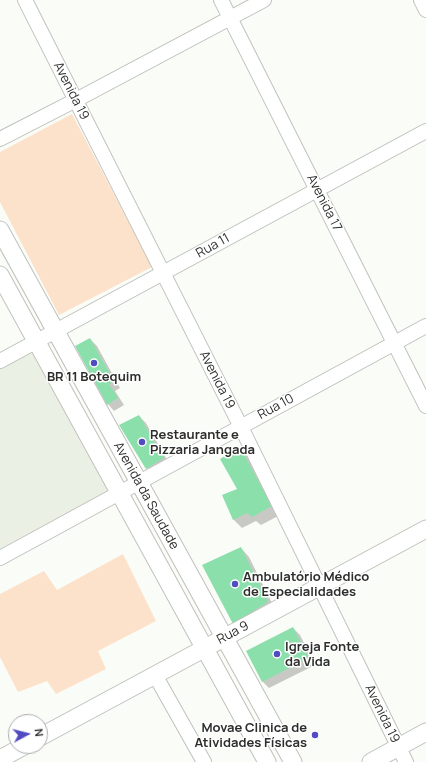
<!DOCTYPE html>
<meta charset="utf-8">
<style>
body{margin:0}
#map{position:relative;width:426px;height:762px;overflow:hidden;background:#fafcf7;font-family:Manrope,sans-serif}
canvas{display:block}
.north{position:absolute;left:8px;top:714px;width:40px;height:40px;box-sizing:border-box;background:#fff;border:1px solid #ababab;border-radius:50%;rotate:83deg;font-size:11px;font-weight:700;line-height:16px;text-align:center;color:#2d2e2c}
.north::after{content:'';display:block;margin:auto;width:14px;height:18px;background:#524bc2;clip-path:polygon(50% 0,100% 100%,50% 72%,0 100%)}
</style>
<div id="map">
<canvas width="426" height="762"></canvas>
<div class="north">N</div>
</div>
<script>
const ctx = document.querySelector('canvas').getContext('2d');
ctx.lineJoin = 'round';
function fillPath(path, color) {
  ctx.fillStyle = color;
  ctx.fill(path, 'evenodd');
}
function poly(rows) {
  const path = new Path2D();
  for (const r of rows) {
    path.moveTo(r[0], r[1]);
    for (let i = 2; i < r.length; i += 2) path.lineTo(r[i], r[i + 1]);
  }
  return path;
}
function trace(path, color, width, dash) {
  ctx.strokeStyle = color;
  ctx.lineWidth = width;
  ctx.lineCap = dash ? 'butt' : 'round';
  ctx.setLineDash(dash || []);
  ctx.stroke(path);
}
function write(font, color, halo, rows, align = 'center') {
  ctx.font = font + ' Manrope,sans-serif';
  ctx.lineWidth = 3;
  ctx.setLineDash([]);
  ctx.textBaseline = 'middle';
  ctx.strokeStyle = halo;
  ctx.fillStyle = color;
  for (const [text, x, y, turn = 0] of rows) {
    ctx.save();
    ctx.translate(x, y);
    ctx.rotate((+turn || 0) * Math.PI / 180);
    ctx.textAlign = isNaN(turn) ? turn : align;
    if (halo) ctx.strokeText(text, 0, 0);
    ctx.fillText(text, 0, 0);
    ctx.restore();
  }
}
fillPath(poly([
 [33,350,111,490,0,549,0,368]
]), '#ebf0e4');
fillPath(poly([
 [72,114,152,267,59,315,0,202,0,152],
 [123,554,156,621,98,651,106,669,56,694,47,681,18,692,0,657,0,594,44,571,57,590]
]), '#fde2cb');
fillPath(poly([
 [90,339,97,346,120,388,115,391,124,405,114,411,108,404],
 [139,416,146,423,170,465,154,475,147,468],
 [239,448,248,457,280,515,261,525,256,521,242,528,233,519,238,489],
 [241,548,249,557,276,611,234,623],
 [293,628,300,635,315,665,269,688,262,681]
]), '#0003');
fillPath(poly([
 [90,338,114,381,109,384,118,398,107,405,75,346],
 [139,415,164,458,146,469,119,425],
 [240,447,272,506,252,517,247,513,233,520,222,495,237,489,220,459],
 [241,547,268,602,233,624,202,565],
 [293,627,309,658,262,682,246,651]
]), '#8bdfaa');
const minor = poly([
 [25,0,241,427,406,762],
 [221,0,426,406],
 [421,0,426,10],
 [0,139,76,100,264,0],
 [0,361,426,131],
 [0,558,426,326],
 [155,675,204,762]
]);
const tertiary = poly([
 [0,230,293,762],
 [0,275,267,762],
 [40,737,426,529],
 [0,759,24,746],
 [371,762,426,732]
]);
trace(minor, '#bfc1bc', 16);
trace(tertiary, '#bfc1bc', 19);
trace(minor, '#fff', 14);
trace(tertiary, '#fff', 17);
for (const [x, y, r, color] of [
 [94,363,4,"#524bc2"],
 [142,442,4,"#524bc2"],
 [235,584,4,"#524bc2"],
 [277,654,4,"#524bc2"],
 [315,735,4,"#524bc2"]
]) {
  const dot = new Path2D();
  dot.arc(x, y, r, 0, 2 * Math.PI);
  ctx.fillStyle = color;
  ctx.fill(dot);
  trace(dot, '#fff', 1.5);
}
write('13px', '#2d2e2c', '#fff', [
 ["Avenida 19",71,91,63],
 ["Avenida 17",324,203,63],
 ["Rua 11",213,246,-29],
 ["Avenida 19",217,380,63],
 ["Rua 10",276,407,-29],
 ["Avenida da Saudade",146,496,61],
 ["Rua 9",233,633,-28],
 ["Avenida 19",382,714,64]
]);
write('bold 13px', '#2d2e2c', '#fff', [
 ["BR 11 Botequim",94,377,"center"],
 ["Restaurante e",150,435],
 ["Pizzaria Jangada",150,450],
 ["Ambulatório Médico",243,577],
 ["de Especialidades",243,592],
 ["Igreja Fonte",285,647],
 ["da Vida",285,662],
 ["Movae Clinica de",307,728,"right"],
 ["Atividades Físicas",307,743,"right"]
], 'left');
</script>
